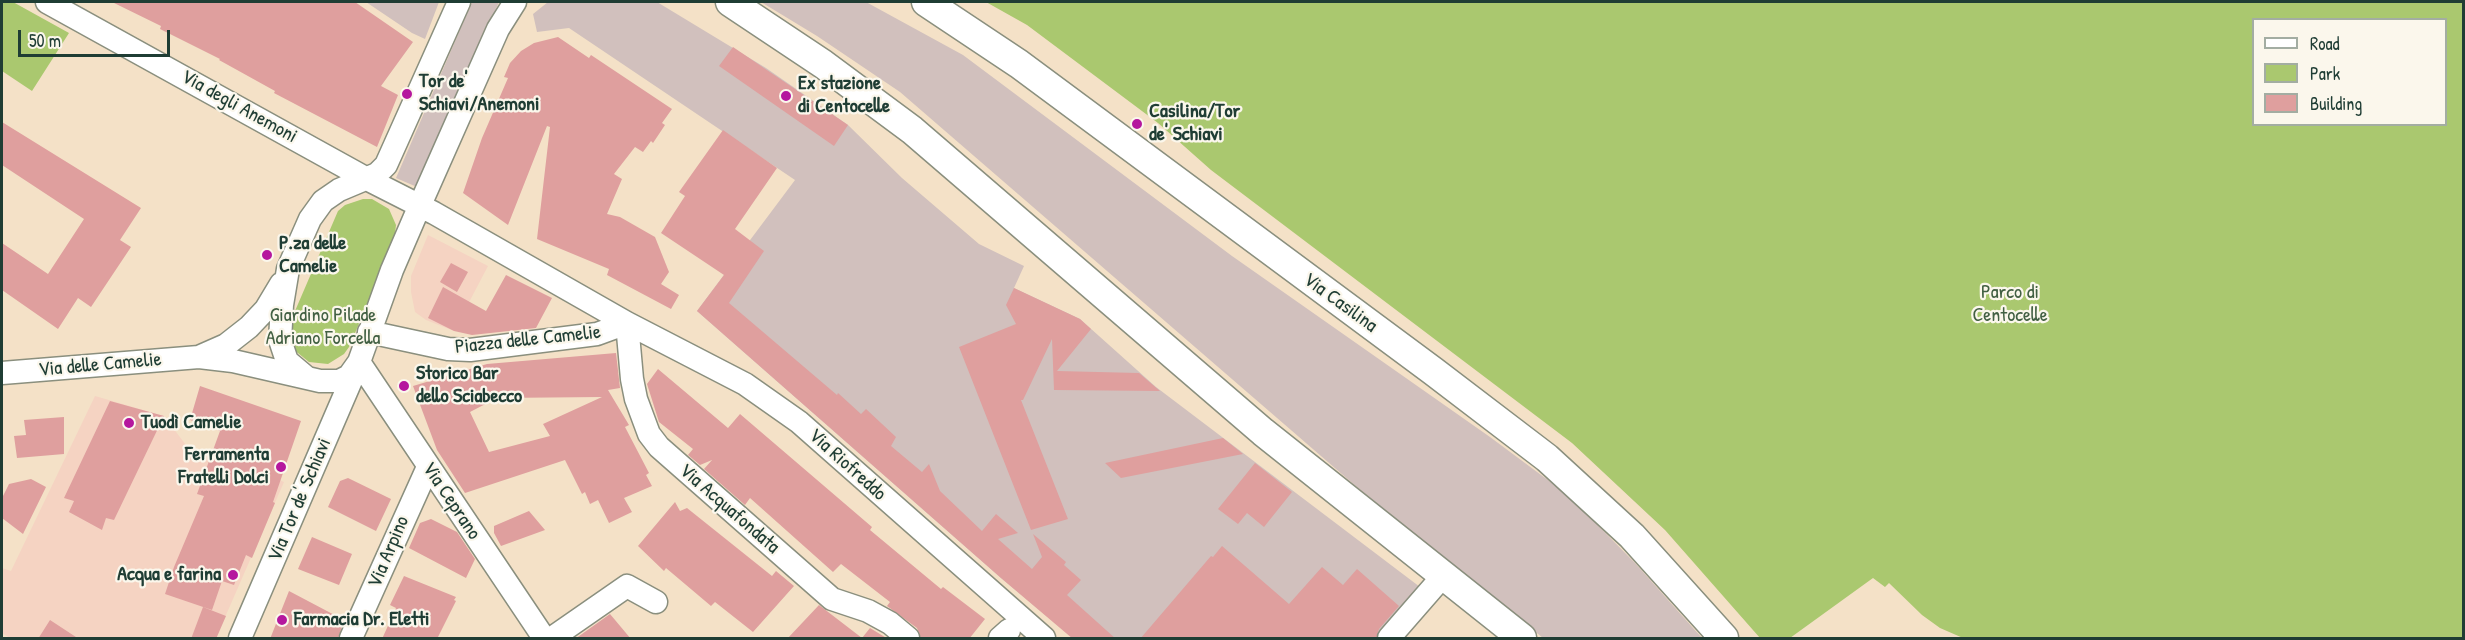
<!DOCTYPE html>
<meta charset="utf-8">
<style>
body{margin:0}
#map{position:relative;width:2465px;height:640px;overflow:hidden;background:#f4e1c7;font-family:"Patrick Hand",sans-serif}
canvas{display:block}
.frame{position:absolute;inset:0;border:3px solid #1f3d34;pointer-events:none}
.legend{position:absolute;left:2252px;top:18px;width:195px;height:108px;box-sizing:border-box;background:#fbf7ec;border:2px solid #a3ada2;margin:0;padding:8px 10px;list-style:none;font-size:18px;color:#1f3d34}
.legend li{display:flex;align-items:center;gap:12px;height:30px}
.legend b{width:30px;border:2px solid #a3ada2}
.scale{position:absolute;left:18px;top:30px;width:152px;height:27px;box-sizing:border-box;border:3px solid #1f3d34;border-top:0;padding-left:8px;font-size:18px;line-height:21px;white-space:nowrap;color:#1f3d34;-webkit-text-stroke:4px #fbf7ec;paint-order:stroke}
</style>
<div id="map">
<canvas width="2465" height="640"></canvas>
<div class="frame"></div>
<ul class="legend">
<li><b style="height:8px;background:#fff"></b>Road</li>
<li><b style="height:16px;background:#aac86f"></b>Park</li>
<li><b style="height:16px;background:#df9f9e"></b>Building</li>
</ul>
<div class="scale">50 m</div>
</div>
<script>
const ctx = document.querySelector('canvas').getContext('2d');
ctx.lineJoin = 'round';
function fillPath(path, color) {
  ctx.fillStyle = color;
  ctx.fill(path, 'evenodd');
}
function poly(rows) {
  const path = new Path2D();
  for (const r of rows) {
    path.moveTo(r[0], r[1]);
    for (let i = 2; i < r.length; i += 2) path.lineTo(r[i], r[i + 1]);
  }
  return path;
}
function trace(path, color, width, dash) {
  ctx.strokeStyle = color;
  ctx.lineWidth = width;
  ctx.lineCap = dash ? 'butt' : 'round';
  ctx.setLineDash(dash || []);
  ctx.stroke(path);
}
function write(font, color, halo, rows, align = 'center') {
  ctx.font = font + ' "Patrick Hand",sans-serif';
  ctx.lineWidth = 4.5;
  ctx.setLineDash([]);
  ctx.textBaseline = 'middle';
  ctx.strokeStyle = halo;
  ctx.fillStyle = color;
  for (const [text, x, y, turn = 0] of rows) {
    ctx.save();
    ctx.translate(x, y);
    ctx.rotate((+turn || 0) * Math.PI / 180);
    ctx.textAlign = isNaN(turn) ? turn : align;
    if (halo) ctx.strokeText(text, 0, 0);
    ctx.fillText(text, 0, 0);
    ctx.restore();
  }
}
fillPath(poly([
 [428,235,488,266,454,331,426,320,415,312,411,292,411,276],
 [95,396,164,416,195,457,212,454,284,482,216,638,10,638,2,633,2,568,11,571]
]), '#f5d3c2');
fillPath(poly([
 [366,2,439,2,425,39,412,33],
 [472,2,499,2,417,187,396,178],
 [548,2,657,2,766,68,848,125,902,178,979,244,1024,266,1014,288,1080,319,1156,387,1420,587,1377,638,1073,638,1001,578,697,311,795,180,569,28,537,32,533,14],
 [761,2,866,2,963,55,1232,256,1490,437,1568,495,1635,563,1702,638,1543,638,1358,488,900,92,817,36]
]), '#d1c0bd');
fillPath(poly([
 [2,2,13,2,69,33,32,91,2,71],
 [986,2,2463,2,2463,638,1963,638,1940,628,1922,615,1889,583,1885,587,1873,578,1790,638,1760,638,1665,530,1572,443,1211,170,1158,123,1027,25],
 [2254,20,2446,20,2446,124,2254,124],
 [363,199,372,199,389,209,396,225,394,242,349,347,344,354,328,364,309,362,293,349,289,329,292,318,338,211,345,205]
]), '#aac86f');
fillPath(poly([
 [112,2,355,2,413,42,381,86,398,95,377,147,274,93,275,91,219,60,220,59,160,29,161,26],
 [558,37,589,58,591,55,672,109,662,123,665,125,653,143,651,141,643,152,635,147,614,174,622,179,607,214,620,217,655,237,669,272,661,284,679,295,671,309,607,275,609,269,537,239,550,127,547,126,508,225,463,193,482,138,508,78,504,77,510,63,521,51,534,43],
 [733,47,848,125,834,146,719,66],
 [2,122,141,208,120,240,131,247,91,307,78,298,58,329,2,290,2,243,48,274,84,219,2,165],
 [723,130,777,168,735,229,764,251,729,303,837,395,838,393,861,414,866,409,896,437,891,446,922,472,929,464,940,491,982,531,996,514,1018,533,998,539,1032,569,1042,557,1033,534,1066,562,1064,565,1081,580,1067,595,1116,639,1073,639,1001,578,697,311,724,275,661,233,685,196,679,192],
 [451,263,468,272,457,292,440,282],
 [506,275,552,298,536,328,472,335,454,331,428,318,443,287,486,311],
 [1014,288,1080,319,1091,329,1057,371,1139,373,1160,391,1054,390,1052,339,1023,400,1021,400,1068,519,1031,530,959,347,1016,324,1006,305],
 [616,353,620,388,608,390,629,425,625,427,649,473,646,475,652,486,624,498,632,512,609,523,598,500,590,504,585,492,582,494,565,460,465,493,437,450,413,386,487,364],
 [602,397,543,424,550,436,489,452,470,412,497,398],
 [658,369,728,428,740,414,872,527,870,530,941,589,943,587,985,619,969,639,921,639,917,628,887,606,890,602,841,564,833,572,750,498,745,505,704,469,712,460,700,465,688,455,693,449,659,422,647,384],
 [200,386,301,421,273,502,275,503,252,558,246,555,234,585,222,581,212,610,165,594,174,567,204,496,197,494,220,431,190,420],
 [110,401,164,416,114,520,106,518,102,530,69,512,74,501,64,498],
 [64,417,64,454,17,458,14,436,26,435,24,420],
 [1223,438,1243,454,1121,478,1105,463],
 [1255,463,1292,492,1264,527,1247,513,1238,524,1218,509],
 [348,478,391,499,376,531,328,507,340,481],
 [31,479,46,487,23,534,2,518,2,498,9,484],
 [675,502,680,511,687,508,772,576,776,571,794,586,753,632,715,602,711,606,666,568,664,571,638,546],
 [529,511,545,530,501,546,494,533,494,526],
 [431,519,457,532,475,559,466,578,409,548,420,523],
 [312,537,352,554,339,585,298,569],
 [1222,546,1289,604,1322,567,1343,585,1357,569,1399,606,1379,629,1376,639,1140,639,1211,556,1213,557],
 [404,576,456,597,454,600,456,601,437,639,382,639,396,608,390,605],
 [289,591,344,620,338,639,270,639],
 [819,605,862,638,870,628,888,639,787,639],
 [203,607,226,616,216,639,191,639],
 [610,614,631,639,575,639],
 [50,620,79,639,38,639]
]), '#df9f9e');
const minor = poly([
 [47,2,367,179,434,213,627,323,745,384,799,422,1044,638],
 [627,323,632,379,636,399,649,434,659,447,832,599,868,611,890,623,908,638],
 [369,332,448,349,470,350,597,334,627,323],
 [201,356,226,345,249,327,266,309,281,284],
 [359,362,544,638],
 [2,373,199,357,233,361,320,381,339,381,349,376,359,362,392,270,420,205,498,29,515,2],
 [306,377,287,361,280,340,282,305,288,269,310,219,323,201,339,190,377,174,386,165,459,2],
 [240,638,356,369],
 [351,638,428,467],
 [552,638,627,586,656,602],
 [1000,638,1009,630],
 [1389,638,1443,576]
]);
const major = poly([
 [730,2,823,64,912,130,1263,432,1522,638],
 [926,2,1019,64,1433,371,1547,458,1632,536,1724,638]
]);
trace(minor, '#8a8f7e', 25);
trace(major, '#8a8f7e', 31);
trace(minor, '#fff', 22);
trace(major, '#fff', 28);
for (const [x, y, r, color] of [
 [407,94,6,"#b5179e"],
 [786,96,6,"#b5179e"],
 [1137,124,6,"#b5179e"],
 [267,255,6,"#b5179e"],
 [404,386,6,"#b5179e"],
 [129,423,6,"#b5179e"],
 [281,467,6,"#b5179e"],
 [233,575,6,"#b5179e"],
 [282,620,6,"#b5179e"]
]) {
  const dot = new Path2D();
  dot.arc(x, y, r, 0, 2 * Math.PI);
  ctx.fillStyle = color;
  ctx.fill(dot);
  trace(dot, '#fbf7ec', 2);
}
write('bold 20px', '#1f3d34', '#fbf7ec', [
 ["Tor de'",419,82],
 ["Schiavi/Anemoni",419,105],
 ["Ex stazione",798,84],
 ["di Centocelle",798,107],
 ["Casilina/Tor",1149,112],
 ["de' Schiavi",1149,135],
 ["P.za delle",279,244],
 ["Camelie",279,267],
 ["Storico Bar",416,374],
 ["dello Sciabecco",416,397],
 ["Tuodì Camelie",141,423],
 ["Ferramenta",269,455,"right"],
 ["Fratelli Dolci",269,478,"right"],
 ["Acqua e farina",221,575,"right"],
 ["Farmacia Dr. Eletti",294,620]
], 'left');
write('20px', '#1f3d34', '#fbf7ec', [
 ["Via degli Anemoni",239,107,29],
 ["Via Casilina",1340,303,36],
 ["Piazza delle Camelie",528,340,-6],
 ["Via delle Camelie",100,365,-5],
 ["Via Riofreddo",847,465,42],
 ["Via Tor de' Schiavi",300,500,-67],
 ["Via Ceprano",451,501,56],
 ["Via Acquafondata",729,509,41],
 ["Via Arpino",389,552,-67]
]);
write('20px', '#426043', '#fbf7ec', [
 ["Parco di",2010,293],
 ["Centocelle",2010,316],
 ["Giardino Pilade",323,316],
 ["Adriano Forcella",323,339]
]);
</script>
